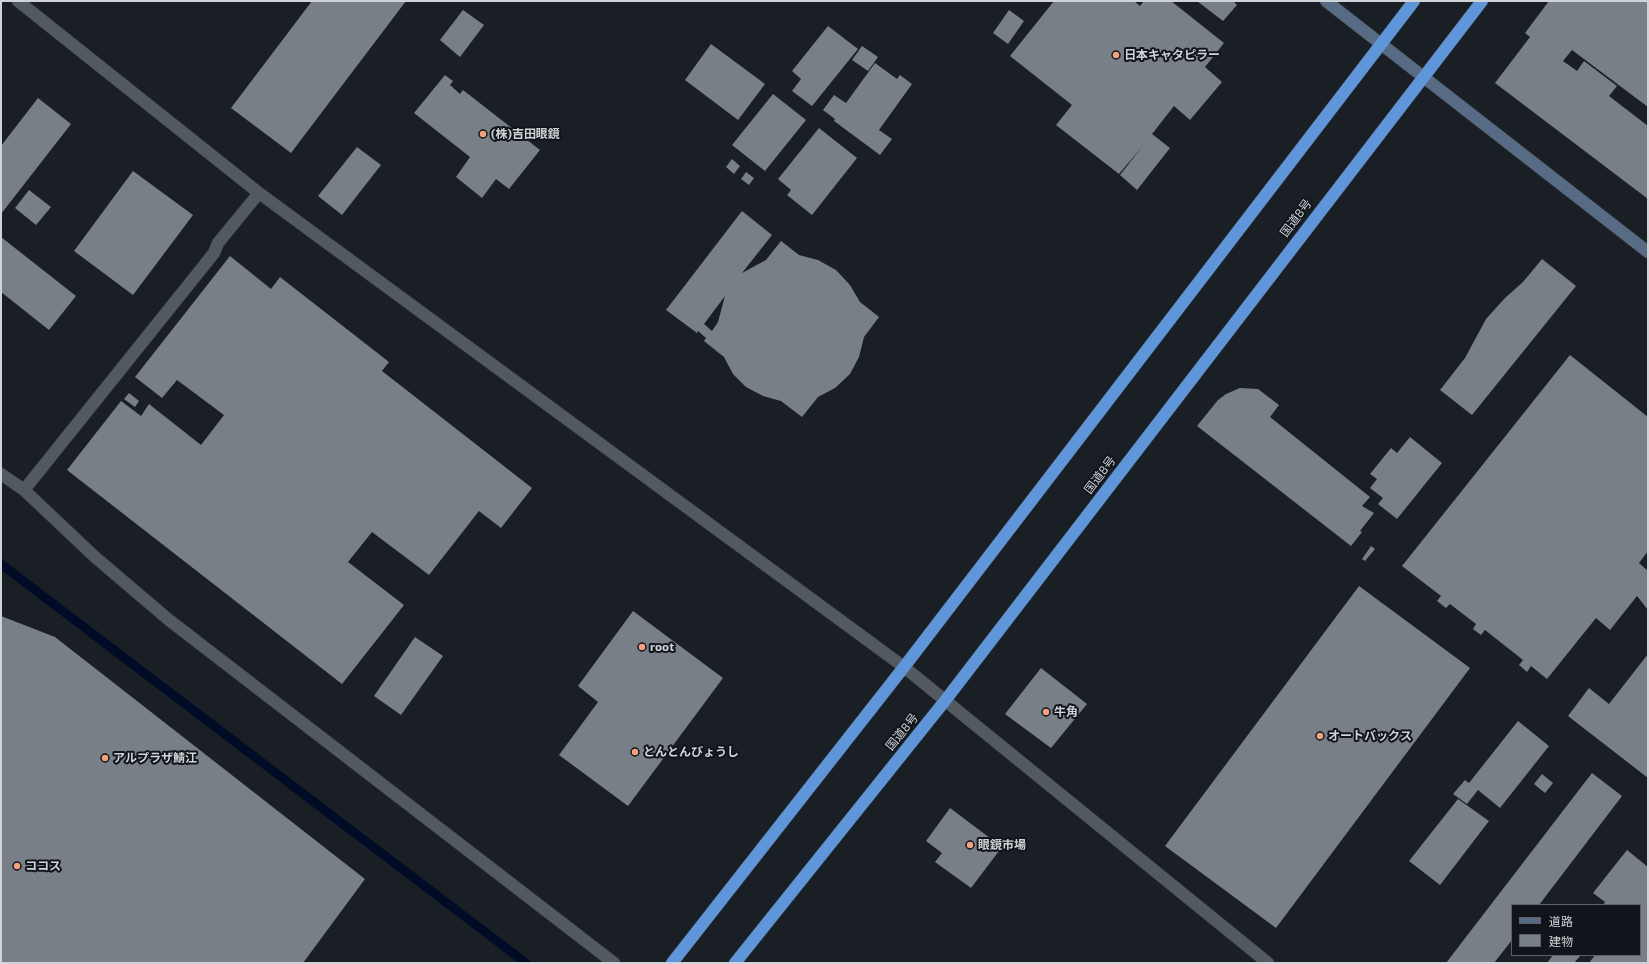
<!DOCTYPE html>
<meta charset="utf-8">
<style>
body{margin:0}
#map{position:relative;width:1649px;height:964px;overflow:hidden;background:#1a1f25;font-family:"Exo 2","Noto Sans JP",sans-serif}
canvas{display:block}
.frame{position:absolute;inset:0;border:2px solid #d0d4d8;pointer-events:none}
.legend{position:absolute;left:1511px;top:904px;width:130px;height:52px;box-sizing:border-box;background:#11151b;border:1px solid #5d6167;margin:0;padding:5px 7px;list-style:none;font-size:12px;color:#d0d4d8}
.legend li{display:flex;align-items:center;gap:8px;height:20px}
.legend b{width:20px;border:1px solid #5d6167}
</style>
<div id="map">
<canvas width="1649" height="964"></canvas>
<div class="frame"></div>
<ul class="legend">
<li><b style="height:5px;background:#576b84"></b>道路</li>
<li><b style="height:11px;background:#787f87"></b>建物</li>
</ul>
</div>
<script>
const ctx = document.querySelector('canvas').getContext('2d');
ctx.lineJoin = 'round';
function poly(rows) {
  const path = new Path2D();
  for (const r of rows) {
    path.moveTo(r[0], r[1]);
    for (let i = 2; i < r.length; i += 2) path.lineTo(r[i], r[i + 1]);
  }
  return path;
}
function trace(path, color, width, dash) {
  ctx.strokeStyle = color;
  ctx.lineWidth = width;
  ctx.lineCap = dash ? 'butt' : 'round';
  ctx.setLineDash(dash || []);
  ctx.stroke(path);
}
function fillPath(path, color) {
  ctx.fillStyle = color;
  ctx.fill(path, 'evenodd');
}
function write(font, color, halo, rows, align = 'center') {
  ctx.font = font + ' "Exo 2","Noto Sans JP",sans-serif';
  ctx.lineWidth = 4;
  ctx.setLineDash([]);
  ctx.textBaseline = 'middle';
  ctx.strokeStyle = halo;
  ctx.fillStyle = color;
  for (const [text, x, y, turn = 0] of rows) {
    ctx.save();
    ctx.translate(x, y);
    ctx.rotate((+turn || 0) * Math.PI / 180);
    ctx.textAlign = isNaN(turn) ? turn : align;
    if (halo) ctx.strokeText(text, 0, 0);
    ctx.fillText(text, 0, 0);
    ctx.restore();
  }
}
trace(poly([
 [1,564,526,963]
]), '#000b25', 9);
fillPath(poly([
 [312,1,406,1,291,153,231,108],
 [1054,1,1134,1,1140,6,1144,1,1171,1,1224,43,1205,67,1222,82,1190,120,1174,106,1152,134,1170,148,1137,190,1120,175,1142,147,1119,174,1056,125,1072,105,1010,56],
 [1197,1,1233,1,1237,5,1223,21],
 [1549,1,1648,1,1648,107,1572,50,1563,61,1577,71,1584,61,1617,86,1609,96,1648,126,1648,199,1495,83,1530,37,1525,33],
 [463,10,484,25,460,57,440,40],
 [1009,10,1024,21,1008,44,993,33],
 [828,26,858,49,812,106,792,91,801,79,792,71],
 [711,44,765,84,738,120,685,80],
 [862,46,878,57,868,71,852,60],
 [875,63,897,79,900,75,912,84,879,130,892,139,880,155,834,121,835,119,823,110,834,95,846,103],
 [445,75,453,81,450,85,460,94,463,90,540,150,509,189,496,179,482,198,456,177,470,157,414,113],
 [773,94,806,120,765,171,732,145],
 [38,98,71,124,1,214,1,146],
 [819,128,857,158,812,215,787,195,791,190,778,179],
 [357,147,381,165,342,215,318,196],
 [732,159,740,166,734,174,726,167],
 [133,171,193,215,133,295,74,251],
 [746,172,754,178,749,185,741,179],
 [29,190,51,207,36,225,15,208],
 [742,211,772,235,742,273,766,260,781,241,799,255,818,260,836,270,850,285,860,302,879,317,864,337,859,357,850,374,835,388,818,397,802,417,781,401,763,396,746,387,733,374,724,357,704,341,706,338,698,331,697,333,666,310],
 [725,296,718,322,712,331,704,324],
 [1,237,76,296,49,330,1,292],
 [230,256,271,289,280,277,389,362,382,371,532,488,501,528,479,511,429,575,372,532,348,562,404,605,342,684,67,470,121,401,141,416,149,404,201,445,224,415,177,380,162,398,135,377],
 [1542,259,1576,286,1472,415,1440,390,1465,358,1486,319,1505,298,1523,282],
 [1570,355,1648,417,1648,551,1639,563,1648,571,1648,610,1637,596,1610,630,1596,618,1547,679,1531,666,1527,672,1519,665,1523,660,1485,630,1481,635,1473,629,1476,624,1450,604,1446,608,1437,601,1441,596,1402,566],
 [1240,388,1258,389,1279,405,1270,417,1370,497,1362,506,1374,513,1360,531,1362,532,1351,546,1197,426,1218,400,1226,394],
 [129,393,139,401,135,407,124,399],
 [1410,437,1442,463,1397,519,1378,504,1383,498,1370,488,1377,479,1370,474,1391,448,1397,453],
 [1371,546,1375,549,1365,561,1362,559],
 [1359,586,1470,668,1276,928,1165,846],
 [633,611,723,678,628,806,559,755,598,702,578,686],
 [1,616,55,637,365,879,303,963,1,963],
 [415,637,443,656,401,715,374,696],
 [1648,654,1648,778,1568,716,1589,688,1609,704],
 [1041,668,1087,704,1051,748,1005,714],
 [1518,721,1549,746,1500,808,1478,790,1467,804,1453,794,1465,780,1469,783],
 [1592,773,1622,796,1539,905,1512,905,1512,940,1494,963,1446,963],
 [1542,774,1553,783,1545,793,1534,784],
 [1458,799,1489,821,1440,885,1409,861],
 [950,808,1002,847,971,888,935,862,942,853,926,841],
 [1627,850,1648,867,1648,963,1589,963,1595,955,1640,955,1640,905,1603,905,1605,902,1593,893],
 [1553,955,1581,955,1574,963,1547,963]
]), '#787f87');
const street = poly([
 [18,1,259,193,904,667,1268,963],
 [1,474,24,490,95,557,169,620,614,963],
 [24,490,214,253,218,243,259,193]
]);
const secondary = poly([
 [1326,1,1648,252]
]);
const highway = poly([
 [672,963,904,667,1414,1],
 [735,963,944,702,1482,1]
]);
trace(street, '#363a3e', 13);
trace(secondary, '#363a3e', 13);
trace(highway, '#363a3e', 13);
trace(street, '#535960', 12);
trace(secondary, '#576b84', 12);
trace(highway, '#5f96d9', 12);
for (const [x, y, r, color] of [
 [1116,55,4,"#f2a17e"],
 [483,134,4,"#f2a17e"],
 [642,647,4,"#f2a17e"],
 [1046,712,4,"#f2a17e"],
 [1320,736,4,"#f2a17e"],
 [635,752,4,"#f2a17e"],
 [105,758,4,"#f2a17e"],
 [970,845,4,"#f2a17e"],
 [17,866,4,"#f2a17e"]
]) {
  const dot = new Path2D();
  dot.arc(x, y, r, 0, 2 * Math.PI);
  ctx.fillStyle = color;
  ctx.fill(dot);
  trace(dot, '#11151b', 1.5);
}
write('bold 12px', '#d0d4d8', '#11151b', [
 ["日本キャタピラー",1124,55],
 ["(株)吉田眼鏡",491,134],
 ["root",650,647],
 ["牛角",1054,712],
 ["オートバックス",1328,736],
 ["とんとんびょうし",643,752],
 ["アルプラザ鯖江",113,758],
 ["眼鏡市場",978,845],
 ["ココス",25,866]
], 'left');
write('12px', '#d0d4d8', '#11151b', [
 ["国道8号",1296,218,-53],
 ["国道8号",1100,475,-53],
 ["国道8号",902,732,-51]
]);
</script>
